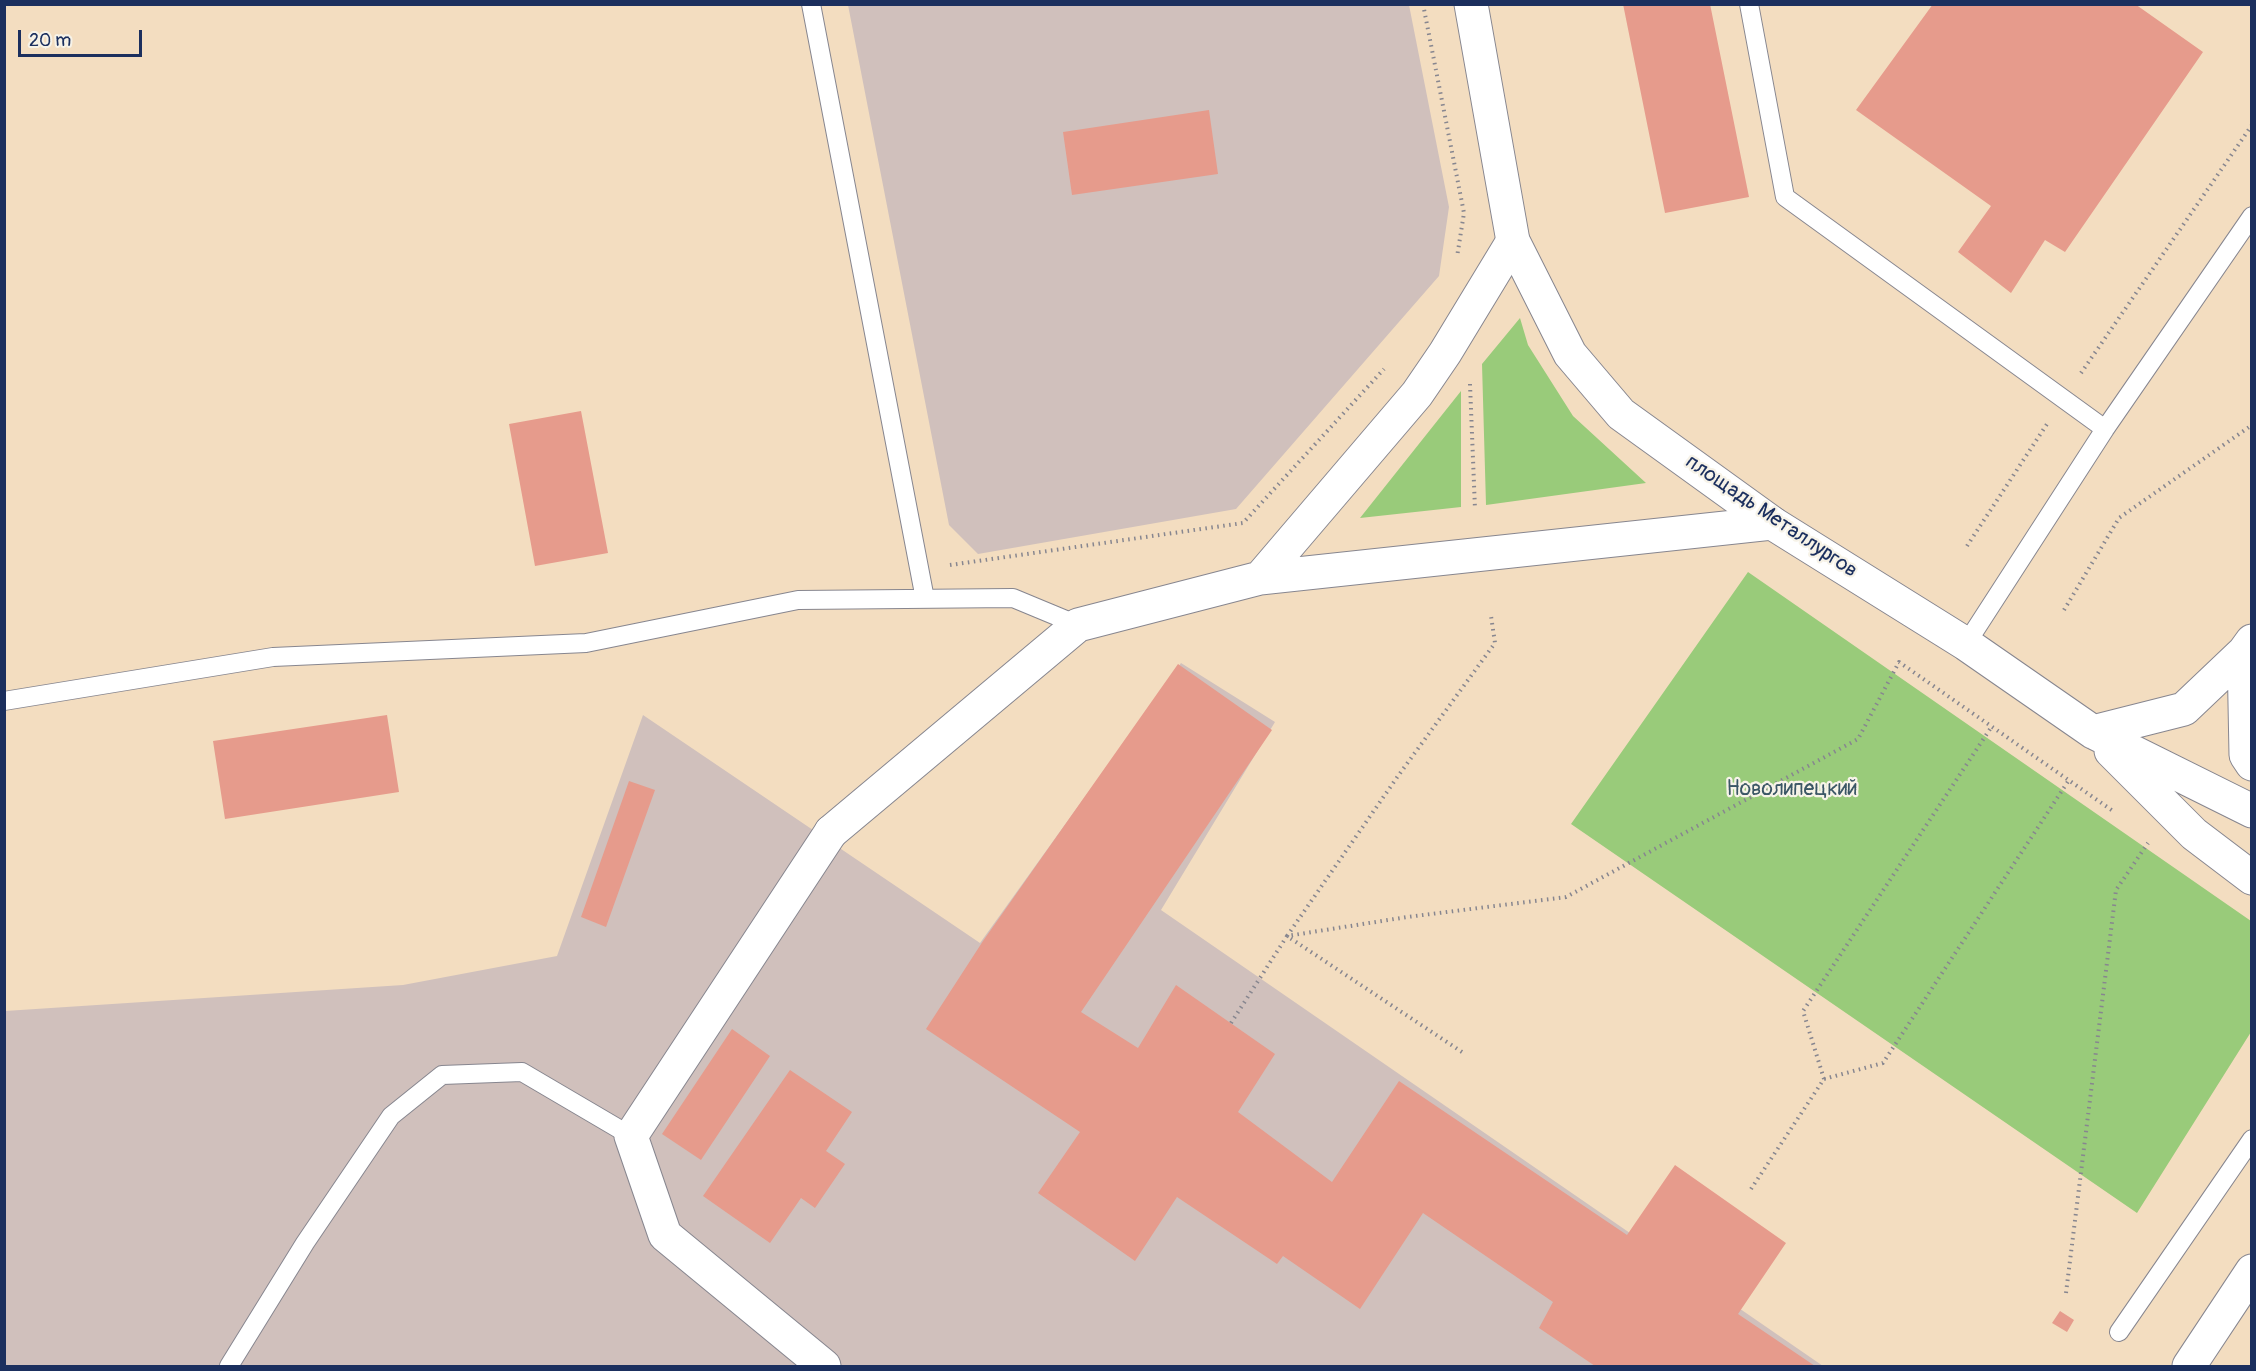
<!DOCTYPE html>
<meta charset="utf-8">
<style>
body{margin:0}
#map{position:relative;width:2256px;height:1371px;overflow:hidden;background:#f3ddc0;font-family:Pangolin,sans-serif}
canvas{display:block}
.frame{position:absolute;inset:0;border:6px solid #1b2f5e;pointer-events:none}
.scale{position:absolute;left:18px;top:30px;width:124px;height:27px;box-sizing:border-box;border:3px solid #1b2f5e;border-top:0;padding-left:8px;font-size:18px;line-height:21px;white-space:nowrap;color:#1b2f5e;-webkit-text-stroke:4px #f7f3e8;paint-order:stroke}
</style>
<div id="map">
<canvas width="2256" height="1371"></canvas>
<div class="frame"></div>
<div class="scale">20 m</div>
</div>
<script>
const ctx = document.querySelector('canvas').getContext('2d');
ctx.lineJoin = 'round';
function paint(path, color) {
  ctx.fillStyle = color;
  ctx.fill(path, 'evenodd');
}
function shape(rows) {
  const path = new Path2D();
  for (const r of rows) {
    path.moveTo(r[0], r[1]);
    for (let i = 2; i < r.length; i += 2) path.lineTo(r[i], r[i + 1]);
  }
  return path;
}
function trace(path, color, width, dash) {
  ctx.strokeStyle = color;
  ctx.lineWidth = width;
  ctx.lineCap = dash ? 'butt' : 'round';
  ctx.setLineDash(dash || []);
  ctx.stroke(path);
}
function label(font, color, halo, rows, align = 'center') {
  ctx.font = font + ' Pangolin,sans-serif';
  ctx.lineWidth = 4.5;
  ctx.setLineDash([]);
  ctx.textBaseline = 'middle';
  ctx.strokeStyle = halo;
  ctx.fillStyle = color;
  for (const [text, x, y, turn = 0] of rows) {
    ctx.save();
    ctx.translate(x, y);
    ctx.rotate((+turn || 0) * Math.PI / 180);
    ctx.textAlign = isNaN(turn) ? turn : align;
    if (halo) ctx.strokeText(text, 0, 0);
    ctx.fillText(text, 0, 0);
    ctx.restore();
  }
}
const industrial = shape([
 [848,5,1409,5,1449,207,1439,276,1236,509,978,554,949,525],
 [1181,663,1275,722,1161,910,1823,1366,5,1366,5,1011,403,985,557,956,643,715,980,943]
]);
const green = shape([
 [1520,318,1528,345,1573,416,1646,483,1486,505,1482,364],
 [1461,391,1461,507,1360,518],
 [1748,572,2251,921,2251,1032,2137,1213,1571,824]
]);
const building = shape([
 [1623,4,1710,4,1749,197,1665,213],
 [1933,4,2135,4,2203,52,2065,252,2045,240,2011,293,1958,252,1991,206,1856,110],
 [1209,110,1218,174,1072,195,1063,132],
 [581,411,608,553,535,566,509,424],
 [1178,664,1272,730,1081,1012,1138,1048,1176,985,1275,1054,1238,1112,1332,1182,1399,1081,1627,1235,1675,1165,1786,1243,1738,1314,1815,1366,1595,1366,1539,1328,1553,1302,1423,1213,1360,1309,1283,1256,1277,1264,1177,1197,1135,1261,1038,1193,1080,1132,926,1029,983,941],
 [387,715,399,792,225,819,213,741],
 [629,781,655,790,606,927,581,917],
 [732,1029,770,1056,701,1160,662,1134],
 [790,1070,852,1112,826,1151,845,1164,815,1208,801,1198,770,1243,703,1196],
 [2060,1311,2074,1320,2067,1332,2052,1323]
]);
const path = shape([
 [1423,4,1464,213,1457,257],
 [2081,373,2252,125],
 [1470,384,1475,509],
 [1967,546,2047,424],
 [950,565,1243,523,1384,369],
 [2064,610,2119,518,2252,425],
 [1231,1023,1287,936,1407,917,1566,897,1858,739,1899,662,2113,811],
 [1462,1052,1287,936,1398,776,1495,643,1491,616],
 [1824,1079,1883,1063,2069,780],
 [1751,1189,1824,1079,1803,1011,1992,726],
 [2066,1293,2116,890,2148,843]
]);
const service = shape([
 [811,4,925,599],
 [1749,4,1785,197,2105,429],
 [1966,644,2105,429,2252,216],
 [4,701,273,657,586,643,798,600,1013,598,1078,625],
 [2119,1332,2252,1139],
 [229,1366,305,1243,391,1116,442,1075,522,1072,631,1136]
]);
const minor = shape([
 [824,1366,665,1235,631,1136,831,832]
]);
const tertiary = shape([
 [1260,578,1417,394,1445,353,1513,241],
 [831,832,1078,625,1260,578,1772,523],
 [2189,1366,2252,1271]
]);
const secondary = shape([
 [1471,4,1513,241,1570,354,1621,414,1772,523,1966,644,2093,732,2252,811],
 [2244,652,2246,755,2252,764],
 [2093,732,2184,709,2244,652,2252,641],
 [2111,751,2194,834,2252,878]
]);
const streetNames = [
 ["площадь Металлургов",1771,517,34]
];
const parkNames = [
 ["Новолипецкий",1792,790]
];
paint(industrial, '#d0c0bc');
paint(green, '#99cb7a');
paint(building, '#e69b8c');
trace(service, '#87868f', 20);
trace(minor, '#87868f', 35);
trace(tertiary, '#87868f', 35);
trace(secondary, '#87868f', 35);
trace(path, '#87868f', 4, [1.5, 4.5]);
trace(service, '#fff', 18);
trace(minor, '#fff', 33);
trace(tertiary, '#fff', 33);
trace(secondary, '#fff', 33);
label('21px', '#1b2f5e', '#f7f3e8', streetNames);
label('21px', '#3a5665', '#f7f3e8', parkNames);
</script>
